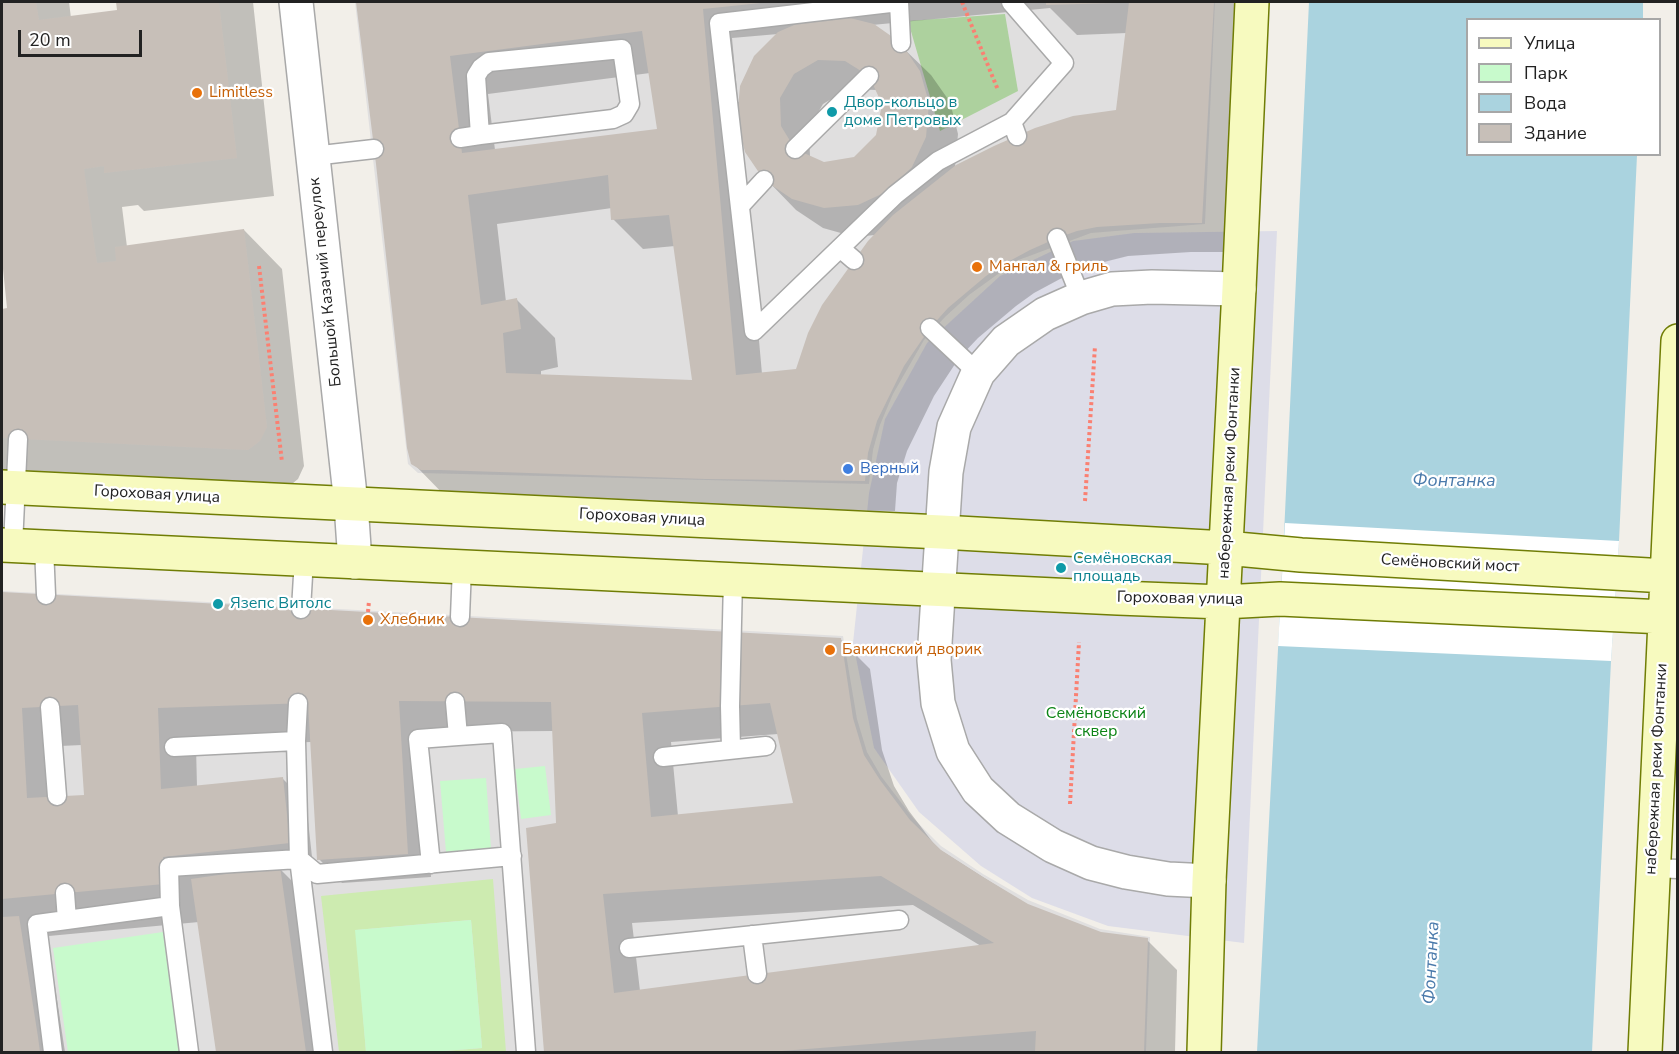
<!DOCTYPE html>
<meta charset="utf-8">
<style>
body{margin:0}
#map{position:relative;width:1679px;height:1054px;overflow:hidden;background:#f2efe9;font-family:"Nunito Sans",sans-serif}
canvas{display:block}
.frame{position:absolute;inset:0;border:3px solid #222;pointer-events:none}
.legend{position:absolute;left:1466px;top:18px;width:195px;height:138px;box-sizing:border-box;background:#fff;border:2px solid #a7a7a7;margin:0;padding:8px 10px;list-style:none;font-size:18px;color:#222}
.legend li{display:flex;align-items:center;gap:12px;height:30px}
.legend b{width:30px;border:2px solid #a7a7a7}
.scale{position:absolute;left:18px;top:30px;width:124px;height:27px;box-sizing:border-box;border:3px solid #222;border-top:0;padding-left:8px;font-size:18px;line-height:21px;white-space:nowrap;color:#222;-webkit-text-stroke:4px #fff;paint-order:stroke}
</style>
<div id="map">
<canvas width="1679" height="1054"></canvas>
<div class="frame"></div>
<ul class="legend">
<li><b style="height:8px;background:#f7fabf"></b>Улица</li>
<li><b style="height:16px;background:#c8facc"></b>Парк</li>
<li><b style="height:16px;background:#aad3df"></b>Вода</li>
<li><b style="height:16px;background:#c7bfb8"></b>Здание</li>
</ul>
<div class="scale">20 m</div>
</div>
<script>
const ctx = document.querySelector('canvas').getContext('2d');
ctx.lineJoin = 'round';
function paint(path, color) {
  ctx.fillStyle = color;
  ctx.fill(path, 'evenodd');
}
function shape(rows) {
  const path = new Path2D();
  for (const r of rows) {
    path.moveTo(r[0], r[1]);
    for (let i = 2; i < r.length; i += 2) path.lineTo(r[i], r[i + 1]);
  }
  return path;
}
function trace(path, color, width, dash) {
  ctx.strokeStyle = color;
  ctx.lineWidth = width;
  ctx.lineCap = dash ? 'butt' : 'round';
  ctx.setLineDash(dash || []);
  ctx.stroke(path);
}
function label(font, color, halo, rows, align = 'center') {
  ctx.font = font + ' "Nunito Sans",sans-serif';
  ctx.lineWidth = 4.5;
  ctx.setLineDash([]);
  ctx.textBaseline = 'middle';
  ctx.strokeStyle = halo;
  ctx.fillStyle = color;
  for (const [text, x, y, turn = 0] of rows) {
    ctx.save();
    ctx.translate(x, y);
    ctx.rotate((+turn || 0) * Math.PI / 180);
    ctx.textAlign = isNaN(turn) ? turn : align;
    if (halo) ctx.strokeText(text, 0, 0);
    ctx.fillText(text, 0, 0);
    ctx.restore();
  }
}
const residential = shape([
 [355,2,1215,2,1205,224,1091,233,1016,261,969,295,945,317,924,340,893,394,880,425,873,450,869,484,418,473,408,464],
 [2,591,843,636,857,719,867,752,881,776,913,818,941,846,983,874,1028,900,1100,929,1150,937,1146,1052,2,1052]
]);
const grass = shape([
 [493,879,506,1052,431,1052,482,1048,471,920,356,930,366,1052,339,1052,321,896]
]);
const forest = shape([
 [1005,14,1018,91,940,131,908,21]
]);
const park = shape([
 [545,766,551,815,521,819,515,769],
 [486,778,491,849,446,852,440,781],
 [471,920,482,1048,431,1052,366,1052,355,930],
 [163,932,180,1052,68,1052,53,948]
]);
const plaza = shape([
 [1277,231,1244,943,1108,926,1032,898,981,866,919,812,874,748,853,643,869,493,885,419,927,343,1000,276,1073,241,1134,233]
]);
const water = shape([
 [1309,2,1643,2,1643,19,1468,20,1468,154,1637,155,1619,541,1611,661,1592,1052,1257,1052,1284,534]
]);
const pier = shape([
 [1285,523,1619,541,1611,661,1278,646]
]);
const shadow = shape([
 [2,2,69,2,71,18,119,11,118,2,253,2,274,196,144,211,138,205,122,207,127,247,244,230,282,269,304,466,298,479,287,488,2,475,2,310,9,309,2,246],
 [358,2,1245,2,1232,252,1191,252,1128,256,1108,261,1088,267,1060,279,1034,293,1016,306,978,338,959,358,934,396,907,451,897,483,895,511,742,509,451,502,413,463],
 [1050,8,1077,35,1127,33,1117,112,955,167,958,134,950,102,931,75,900,45,872,25],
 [778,34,740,102,738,102,732,38],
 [650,73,659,130,495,150,488,94],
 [848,89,877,90,884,104,878,136,855,158,823,164,810,157,809,128,823,104],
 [743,137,766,179,796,210,823,228,855,237,875,235,797,371,762,374,741,138],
 [612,208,613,219,643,249,675,246,694,382,541,376,541,371,558,367,555,338,517,300,506,302,497,224],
 [2,594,840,639,870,669,882,750,894,786,909,811,937,848,1027,905,1101,934,1147,940,1177,970,1175,1052,545,1052,528,829,558,825,554,731,423,732,431,877,342,883,319,859,311,742,196,746,197,787,282,778,306,802,313,866,281,870,303,892,326,1052,218,1052,199,922,38,937,49,947,65,1052,2,1052],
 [778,734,795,805,678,816,671,742],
 [82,745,85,796,63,797,60,746],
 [913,905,981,946,640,991,632,923]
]);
const building = shape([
 [2,2,36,2,39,20,117,10,116,2,219,2,237,158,104,173,104,166,84,169,97,263,116,261,115,247,244,229,267,427,260,441,248,450,2,438,2,309,7,308,2,259],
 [356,2,760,2,761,3,703,9,736,375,796,369,808,333,822,305,868,241,893,215,956,165,994,146,1035,128,1073,116,1116,110,1129,2,1214,2,1202,223,1160,223,1097,227,1077,231,1057,238,1030,250,1004,264,986,276,948,308,930,328,904,366,877,421,868,453,865,481,706,479,440,470,421,470,411,464,407,448,376,164],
 [642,31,657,129,462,153,450,56],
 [608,175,611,220,669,215,692,380,506,373,503,333,521,329,517,298,481,305,468,195],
 [1046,2,1117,2,1117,3,1046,5],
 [842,16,874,24,901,43,920,71,929,103,926,137,912,167,888,191,858,205,824,208,792,199,764,180,745,152,737,120,740,86,754,56,778,32,808,19],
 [818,60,845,61,869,76,882,104,876,135,854,157,824,162,795,149,781,126,780,98,794,74],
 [2,592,841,638,853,718,864,755,880,780,910,820,941,850,983,877,1028,904,1101,932,1148,938,1144,1052,1035,1052,1036,1031,769,1052,544,1052,526,828,556,823,551,702,399,701,408,854,317,860,308,703,158,708,161,789,283,777,290,843,163,857,164,884,2,899],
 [770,703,793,803,651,817,642,713],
 [78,705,84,795,27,798,22,708],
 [881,876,994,943,614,993,603,894],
 [280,866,306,1052,216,1052,191,879],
 [19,916,38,1037,40,1052,2,1052,2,917]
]);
const path = shape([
 [962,2,998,90],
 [259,266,282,462],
 [1085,501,1095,346],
 [368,612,369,601],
 [1070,804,1079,642]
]);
const service = shape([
 [899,2,901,43],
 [1011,2,1064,63,1012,122],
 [460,138,480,135,613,119,624,114,630,104,622,49,489,62,481,68,476,76,480,135],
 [795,149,869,76],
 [313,156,374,149],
 [740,206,764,180],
 [1057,238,1081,298],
 [840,248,754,331,719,23,899,2],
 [854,260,840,248,895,195,938,161,1012,122,1017,136],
 [930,328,978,373],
 [13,545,18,439],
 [44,547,46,595],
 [301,609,304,559],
 [460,617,462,567],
 [455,702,458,736,502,733,526,1052],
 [298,703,296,741,299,859,323,1052],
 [50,707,57,796],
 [174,747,296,741],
 [731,749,730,706,733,580],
 [663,757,766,746],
 [431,864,418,739,458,736],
 [1653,868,1678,869],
 [65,893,67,920],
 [170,906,169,867,299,859,317,874,512,856],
 [752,935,757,974],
 [629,948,899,920],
 [53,1052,37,924,170,906,189,1052]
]);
const minor = shape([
 [296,2,351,504,355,562],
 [1209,881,1168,879,1126,872,1091,863,1053,846,1008,818,978,790,953,751,938,703,934,660,935,643,946,472,954,427,978,373,1006,341,1045,314,1081,298,1112,289,1152,287,1239,289]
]);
const secondary = shape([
 [2,487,941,532,1226,548,1301,555,1666,576],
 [2,545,1118,598,1223,602,1280,599,1664,617],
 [1204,1052,1209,881,1239,289,1252,2],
 [1645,1052,1678,341]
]);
const markers = [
 [197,93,6,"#e8710a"],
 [832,112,6,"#0f9aa8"],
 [977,267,6,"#e8710a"],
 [848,469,6,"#3f7fe0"],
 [1061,568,6,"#0f9aa8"],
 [218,604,6,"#0f9aa8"],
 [368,620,6,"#e8710a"],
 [830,650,6,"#e8710a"]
];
const foodNames = [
 ["Limitless",209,93],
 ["Мангал & гриль",989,267],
 ["Хлебник",380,620],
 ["Бакинский дворик",842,650]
];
const cultureNames = [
 ["Двор-кольцо в",844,103],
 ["доме Петровых",844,121],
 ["Семёновская",1073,559],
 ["площадь",1073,577],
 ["Язепс Витолс",230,604]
];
const streetNames = [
 ["Большой Казачий переулок",326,282,-96],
 ["набережная реки Фонтанки",1230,473,-87],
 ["Гороховая улица",157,495,3],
 ["Гороховая улица",642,518,3],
 ["Семёновский мост",1450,564,3],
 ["Гороховая улица",1180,599,1],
 ["набережная реки Фонтанки",1657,769,-87]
];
const shopNames = [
 ["Верный",860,469]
];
const parkNames = [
 ["Семёновский",1096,714],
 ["сквер",1096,732]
];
const waterNames = [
 ["Фонтанка",1454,482],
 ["Фонтанка",1432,963,-87]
];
paint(residential, '#e0dfdf');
paint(grass, '#cdebb0');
paint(forest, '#add19e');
paint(park, '#c8facc');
paint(plaza, '#dddde8');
paint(water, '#aad3df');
paint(pier, '#fff');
paint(shadow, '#0003');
paint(building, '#c7bfb8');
trace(service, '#a9a9a9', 21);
trace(minor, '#a9a9a9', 36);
trace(secondary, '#707d05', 36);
trace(path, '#fa8072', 4, [3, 3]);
trace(service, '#fff', 18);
trace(minor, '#fff', 33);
trace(secondary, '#f7fabf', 33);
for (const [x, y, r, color] of markers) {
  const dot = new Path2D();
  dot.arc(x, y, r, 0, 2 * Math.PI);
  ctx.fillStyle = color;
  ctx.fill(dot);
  trace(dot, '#fff', 2);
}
label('16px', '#c56008', '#fff', foodNames, 'left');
label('16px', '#0d838f', '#fff', cultureNames, 'left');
label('16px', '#222', '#fff', streetNames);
label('16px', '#366cbe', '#fff', shopNames, 'left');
label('16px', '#0c8416', '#fff', parkNames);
label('italic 18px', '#4a7aab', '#fff', waterNames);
</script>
